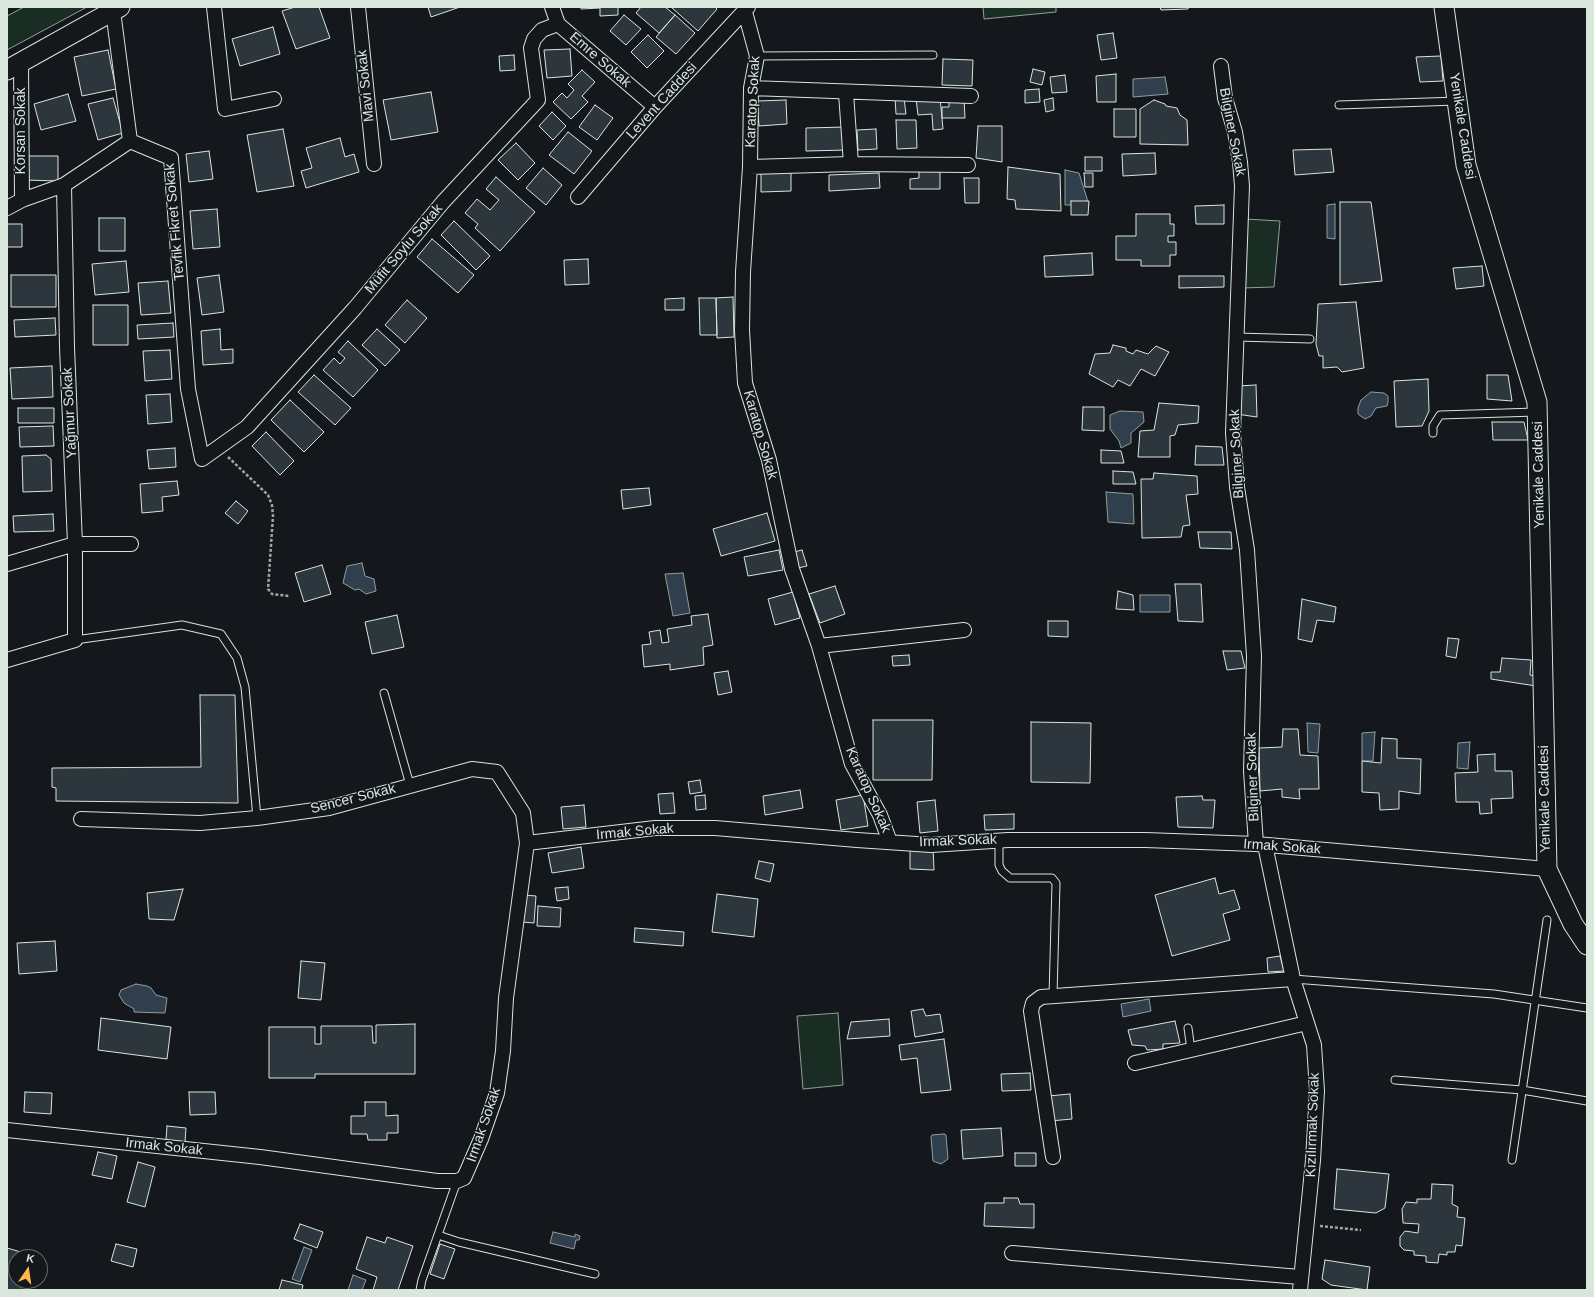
<!DOCTYPE html>
<meta charset="utf-8">
<style>
body{margin:0}
#map{position:relative;width:1594px;height:1297px;overflow:hidden;background:#14181c;font-family:Helvetica,sans-serif}
canvas{display:block}
.frame{position:absolute;inset:0;border:8px solid #d8e6dc;pointer-events:none}
.north{position:absolute;left:8px;top:1249px;width:40px;height:40px;box-sizing:border-box;background:#14181c;border:1px solid #626a69;border-radius:50%;rotate:13deg;font-size:11px;font-weight:700;line-height:16px;text-align:center;color:#d8e6dc}
.north::after{content:'';display:block;margin:auto;width:14px;height:18px;background:#ffb74d;clip-path:polygon(50% 0,100% 100%,50% 72%,0 100%)}
</style>
<div id="map">
<canvas width="1594" height="1297"></canvas>
<div class="frame"></div>
<div class="north">K</div>
</div>
<script>
const ctx = document.querySelector('canvas').getContext('2d');
ctx.lineJoin = 'round';
function paint(path, color) {
  ctx.fillStyle = color;
  ctx.fill(path, 'evenodd');
}
function shape(rows) {
  const path = new Path2D();
  for (const r of rows) {
    path.moveTo(r[0], r[1]);
    for (let i = 2; i < r.length; i += 2) path.lineTo(r[i], r[i + 1]);
  }
  return path;
}
function trace(path, color, width, dash) {
  ctx.strokeStyle = color;
  ctx.lineWidth = width;
  ctx.lineCap = dash ? 'butt' : 'round';
  ctx.setLineDash(dash || []);
  ctx.stroke(path);
}
function label(font, color, halo, rows, align = 'center') {
  ctx.font = font + ' Helvetica,sans-serif';
  ctx.lineWidth = 3;
  ctx.setLineDash([]);
  ctx.textBaseline = 'middle';
  ctx.strokeStyle = halo;
  ctx.fillStyle = color;
  for (const [text, x, y, turn = 0] of rows) {
    ctx.save();
    ctx.translate(x, y);
    ctx.rotate((+turn || 0) * Math.PI / 180);
    ctx.textAlign = isNaN(turn) ? turn : align;
    if (halo) ctx.strokeText(text, 0, 0);
    ctx.fillText(text, 0, 0);
    ctx.restore();
  }
}
const green = shape([
 [24,7,87,7,7,50,7,16,24,7],
 [983,7,1056,7,1056,12,984,19,983,7],
 [1245,219,1280,221,1274,287,1241,288,1245,219],
 [838,1013,843,1085,803,1089,797,1016,838,1013]
]);
const water = shape([
 [1165,77,1168,94,1133,97,1133,79,1165,77],
 [1065,170,1079,173,1089,205,1065,205,1065,170],
 [1335,204,1335,239,1327,238,1327,205,1335,204],
 [1371,392,1384,393,1388,396,1388,403,1387,406,1376,408,1371,416,1365,419,1358,414,1358,408,1361,400,1371,392],
 [1120,411,1143,412,1144,422,1131,433,1131,443,1121,448,1119,441,1110,429,1110,415,1120,411],
 [1106,492,1133,494,1134,524,1108,522,1106,492],
 [362,563,365,576,374,579,376,591,366,594,359,589,355,590,343,583,347,566,362,563],
 [683,573,690,613,673,616,665,574,683,573],
 [1140,595,1170,595,1170,612,1140,612,1140,595],
 [1307,723,1320,724,1318,753,1308,752,1307,723],
 [1375,732,1373,761,1362,761,1362,733,1375,732],
 [1470,742,1468,769,1457,768,1458,743,1470,742],
 [136,984,147,986,151,988,156,995,167,998,165,1013,134,1012,134,1009,124,1003,119,995,121,990,136,984],
 [1149,999,1151,1011,1123,1017,1121,1004,1149,999],
 [944,1134,946,1135,948,1159,941,1164,933,1161,931,1137,932,1135,944,1134],
 [553,1232,575,1237,575,1234,580,1236,579,1240,576,1240,574,1249,550,1243,553,1232],
 [304,1247,312,1250,300,1282,292,1279,304,1247],
 [353,1275,366,1280,362,1290,348,1290,353,1275]
]);
const building = shape([
 [295,7,319,7,330,38,296,49,282,11,295,7],
 [428,7,460,7,431,17,428,7],
 [581,7,618,7,618,15,600,16,600,8,581,9,581,7],
 [641,7,665,7,675,15,659,33,636,13,641,7],
 [671,7,715,7,717,9,698,31,671,7],
 [1160,7,1188,7,1188,9,1161,10,1160,7],
 [624,15,641,29,626,45,610,31,624,15],
 [675,15,695,33,676,54,656,37,675,15],
 [273,27,280,54,240,66,232,39,273,27],
 [1113,33,1117,58,1101,60,1097,35,1113,33],
 [648,35,664,51,647,68,631,52,648,35],
 [570,49,572,76,547,78,544,50,570,49],
 [108,50,116,89,82,96,74,57,108,50],
 [514,55,515,70,500,71,499,56,514,55],
 [1441,56,1443,81,1420,82,1416,57,1441,56],
 [943,59,973,60,972,86,942,85,943,59],
 [1033,69,1045,72,1042,85,1030,82,1033,69],
 [582,70,595,82,582,96,588,102,571,119,553,102,562,93,567,98,574,90,568,84,582,70],
 [1116,74,1116,102,1097,102,1096,76,1116,74],
 [1065,75,1067,92,1052,93,1050,77,1065,75],
 [1039,89,1040,102,1025,103,1025,90,1039,89],
 [431,92,438,132,391,140,383,100,431,92],
 [68,94,76,121,41,130,34,104,68,94],
 [940,97,943,129,933,130,932,114,918,115,916,99,940,97],
 [113,98,123,133,98,140,88,104,113,98],
 [895,98,904,98,906,114,896,114,895,98],
 [1053,98,1054,110,1046,112,1044,100,1053,98],
 [949,99,964,99,965,118,942,118,942,107,949,107,949,99],
 [786,100,787,124,759,126,757,101,786,100],
 [1154,100,1165,104,1166,106,1177,108,1180,115,1187,120,1188,145,1140,144,1140,109,1154,100],
 [595,105,613,118,597,140,579,127,595,105],
 [1114,109,1136,109,1136,137,1114,137,1114,109],
 [552,112,566,126,553,140,539,126,552,112],
 [896,120,916,120,917,148,897,149,896,120],
 [978,126,1002,126,1002,162,976,158,978,126],
 [846,127,847,150,806,151,806,128,846,127],
 [283,129,294,186,257,192,247,135,283,129],
 [876,129,877,149,858,150,857,130,876,129],
 [568,132,592,151,574,174,549,155,568,132],
 [340,138,345,157,354,154,359,172,306,188,301,171,312,168,306,148,340,138],
 [516,143,535,163,518,180,498,160,516,143],
 [1331,149,1334,172,1295,175,1293,150,1331,149],
 [209,151,213,179,189,182,186,154,209,151],
 [1155,153,1156,174,1123,176,1122,154,1155,153],
 [26,156,58,156,58,181,25,180,26,156],
 [1085,157,1102,157,1102,171,1085,171,1085,157],
 [1008,167,1060,174,1061,211,1016,209,1015,200,1007,199,1008,167],
 [543,168,562,185,546,205,526,188,543,168],
 [919,169,940,169,940,189,910,189,910,179,919,178,919,169],
 [791,172,791,191,761,192,761,173,791,172],
 [879,173,880,188,829,191,829,175,879,173],
 [1084,173,1093,173,1093,187,1085,187,1084,173],
 [496,177,535,212,500,251,475,228,478,224,465,213,477,199,490,210,499,200,486,189,496,177],
 [964,178,979,178,979,203,965,203,964,178],
 [1071,201,1089,201,1088,215,1071,215,1071,201],
 [1340,202,1371,202,1382,281,1340,285,1340,202],
 [1224,205,1224,224,1196,224,1195,206,1224,205],
 [217,209,220,247,193,249,190,211,217,209],
 [1136,214,1170,214,1170,224,1174,224,1174,236,1168,236,1168,242,1176,242,1176,255,1170,255,1170,266,1141,266,1141,260,1116,260,1116,236,1136,236,1136,214],
 [99,218,125,218,125,251,99,251,99,218],
 [454,221,490,256,476,270,441,235,454,221],
 [7,224,22,224,22,247,7,247,7,224],
 [432,239,474,275,458,293,417,257,432,239],
 [1092,253,1093,275,1045,277,1044,256,1092,253],
 [588,259,589,284,565,285,564,260,588,259],
 [126,261,129,292,95,295,92,264,126,261],
 [1482,266,1484,286,1456,289,1453,268,1482,266],
 [11,275,56,275,56,307,11,307,11,275],
 [219,275,224,312,202,315,197,278,219,275],
 [1179,276,1224,276,1224,287,1179,288,1179,276],
 [168,281,171,313,141,315,138,283,168,281],
 [733,297,734,337,717,338,716,298,733,297],
 [684,298,684,310,665,310,665,299,684,298],
 [699,298,716,298,717,335,700,335,699,298],
 [407,300,427,318,405,343,385,325,407,300],
 [1356,302,1364,368,1342,372,1337,367,1323,368,1323,356,1319,356,1316,344,1318,304,1356,302],
 [93,305,128,305,128,345,93,345,93,305],
 [55,318,56,335,15,337,14,320,55,318],
 [173,323,174,337,138,339,137,325,173,323],
 [220,329,221,350,233,349,233,363,203,365,201,331,220,329],
 [377,329,400,350,385,366,362,345,377,329],
 [348,341,378,370,353,397,323,370,334,358,340,364,345,358,338,352,348,341],
 [1113,345,1126,348,1126,351,1133,354,1136,350,1148,354,1156,346,1169,352,1155,376,1141,369,1130,386,1118,380,1113,387,1089,374,1095,354,1110,353,1113,345],
 [170,350,172,379,145,381,143,351,170,350],
 [52,366,53,397,12,399,10,368,52,366],
 [314,375,351,408,335,425,298,392,314,375],
 [1487,375,1508,375,1512,401,1487,399,1487,375],
 [1428,379,1429,411,1422,426,1396,427,1394,381,1428,379],
 [1256,385,1257,417,1236,414,1237,386,1256,385],
 [170,394,172,422,148,424,146,395,170,394],
 [290,400,324,432,304,452,271,420,290,400],
 [1159,403,1199,406,1198,423,1178,425,1175,435,1170,436,1170,457,1138,457,1140,431,1154,430,1159,403],
 [1083,407,1104,407,1104,431,1082,430,1083,407],
 [18,408,54,408,54,423,18,423,18,408],
 [1492,422,1524,422,1528,440,1493,440,1492,422],
 [53,426,54,446,20,447,19,427,53,426],
 [266,432,294,461,280,475,252,446,266,432],
 [1196,446,1222,447,1224,465,1195,465,1196,446],
 [175,448,176,467,149,469,147,450,175,448],
 [1101,450,1121,451,1124,463,1101,463,1101,450],
 [46,455,51,459,52,491,23,492,22,456,46,455],
 [1113,471,1133,472,1136,484,1113,484,1113,471],
 [1154,473,1197,476,1198,494,1186,495,1190,525,1183,526,1181,537,1142,538,1141,479,1153,479,1154,473],
 [177,481,179,495,162,497,163,511,142,513,140,484,177,481],
 [649,488,651,505,623,509,621,490,649,488],
 [236,501,248,511,238,524,225,513,236,501],
 [767,513,775,541,721,556,713,529,767,513],
 [53,514,54,531,14,532,13,516,53,514],
 [1198,532,1231,532,1232,549,1200,548,1198,532],
 [779,550,783,570,748,576,744,557,779,550],
 [802,550,807,566,798,568,794,552,802,550],
 [322,565,331,594,304,602,295,573,322,565],
 [1175,584,1201,584,1203,622,1178,621,1175,584],
 [835,586,845,614,820,623,809,594,835,586],
 [1118,591,1133,595,1134,610,1116,609,1118,591],
 [793,592,800,618,775,625,768,599,793,592],
 [1302,599,1336,607,1334,622,1317,620,1312,642,1298,639,1302,599],
 [708,614,713,645,703,647,704,665,670,670,670,664,644,667,642,645,651,644,649,632,660,630,662,643,669,642,667,629,692,625,691,616,708,614],
 [397,615,404,647,372,654,365,622,397,615],
 [1048,621,1068,621,1068,637,1048,636,1048,621],
 [1448,638,1459,639,1456,658,1446,656,1448,638],
 [1223,651,1241,651,1245,668,1227,670,1223,651],
 [909,655,910,665,893,666,892,656,909,655],
 [1502,658,1531,660,1530,675,1536,676,1536,686,1491,679,1491,672,1500,672,1502,658],
 [728,671,732,692,718,695,714,673,728,671],
 [200,695,235,695,238,803,56,801,56,788,52,787,52,768,201,767,200,695],
 [873,720,933,720,932,780,873,780,873,720],
 [1031,722,1091,723,1090,783,1031,782,1031,722],
 [1283,729,1298,729,1300,755,1318,756,1319,789,1299,789,1300,799,1282,797,1282,789,1260,791,1259,748,1282,747,1283,729],
 [1382,738,1397,739,1397,758,1421,759,1420,794,1399,791,1399,809,1380,810,1379,793,1362,792,1362,761,1381,763,1382,738],
 [1495,754,1495,771,1512,771,1513,798,1491,799,1492,813,1480,814,1479,802,1456,802,1455,773,1478,772,1477,755,1495,754],
 [700,780,702,792,690,794,688,782,700,780],
 [800,790,803,808,765,815,763,796,800,790],
 [673,793,675,813,660,814,658,794,673,793],
 [705,795,706,809,696,810,695,796,705,795],
 [863,795,868,826,841,830,836,800,863,795],
 [1202,796,1203,800,1215,800,1213,828,1178,827,1176,797,1202,796],
 [935,800,938,831,920,833,917,802,935,800],
 [584,805,586,827,563,829,561,807,584,805],
 [1014,814,1014,829,985,830,984,815,1014,814],
 [581,847,584,868,552,873,548,853,581,847],
 [933,847,934,870,910,869,910,848,933,847],
 [759,861,774,864,770,882,755,878,759,861],
 [1215,878,1219,894,1234,890,1240,909,1223,914,1230,940,1172,956,1155,895,1215,878],
 [568,887,569,899,557,901,555,888,568,887],
 [183,889,174,920,149,919,147,893,183,889],
 [717,894,758,899,754,937,712,932,717,894],
 [524,895,536,896,534,923,522,922,524,895],
 [538,906,561,908,560,927,537,926,538,906],
 [635,928,684,932,683,946,634,942,635,928],
 [55,941,57,971,19,974,17,943,55,941],
 [1280,956,1284,971,1268,972,1267,958,1280,956],
 [301,961,325,963,321,1000,298,998,301,961],
 [923,1009,926,1016,940,1014,943,1032,915,1037,911,1011,923,1009],
 [101,1018,171,1027,167,1059,98,1050,101,1018],
 [889,1019,890,1036,847,1039,851,1022,889,1019],
 [1175,1021,1180,1043,1163,1044,1163,1049,1147,1050,1145,1046,1132,1045,1128,1030,1175,1021],
 [415,1024,415,1074,315,1074,315,1078,269,1078,269,1027,315,1027,315,1044,321,1044,321,1026,372,1026,373,1043,376,1043,376,1025,415,1024],
 [944,1039,951,1090,921,1093,917,1058,901,1060,899,1045,944,1039],
 [1030,1073,1031,1090,1002,1091,1001,1074,1030,1073],
 [25,1092,52,1093,51,1114,24,1112,25,1092],
 [189,1092,215,1092,216,1114,190,1115,189,1092],
 [1070,1094,1072,1119,1050,1121,1048,1096,1070,1094],
 [365,1102,386,1102,386,1116,398,1115,398,1133,387,1133,387,1140,368,1140,367,1134,351,1134,351,1116,365,1116,365,1102],
 [167,1126,186,1128,185,1142,166,1140,167,1126],
 [1001,1128,1003,1156,963,1159,961,1130,1001,1128],
 [98,1152,117,1156,112,1179,92,1175,98,1152],
 [1015,1153,1036,1153,1036,1166,1015,1166,1015,1153],
 [138,1162,155,1167,145,1207,127,1202,138,1162],
 [1337,1169,1389,1174,1385,1208,1376,1213,1334,1209,1337,1169],
 [1432,1184,1453,1185,1452,1204,1458,1207,1457,1217,1465,1218,1462,1246,1456,1245,1455,1252,1447,1252,1447,1255,1439,1254,1438,1263,1426,1262,1426,1256,1414,1255,1414,1251,1404,1250,1400,1246,1400,1237,1405,1231,1418,1233,1419,1224,1403,1223,1402,1209,1406,1202,1417,1203,1417,1199,1431,1199,1432,1184],
 [1004,1198,1018,1198,1020,1204,1034,1204,1034,1228,984,1226,985,1203,1004,1203,1004,1198],
 [300,1224,323,1232,317,1248,294,1239,300,1224],
 [367,1237,385,1243,387,1237,413,1246,398,1290,373,1290,377,1277,356,1269,367,1237],
 [116,1244,137,1249,133,1267,111,1261,116,1244],
 [440,1244,455,1249,444,1279,430,1274,440,1244],
 [7,1248,35,1256,16,1257,16,1281,28,1281,25,1290,7,1290,7,1248],
 [1325,1260,1370,1267,1367,1290,1331,1285,1322,1279,1325,1260],
 [282,1280,303,1285,302,1290,279,1290,282,1280]
]);
const path = shape([
 [228,457,268,495,272,505,273,516,268,589,272,594,289,596],
 [1320,1226,1361,1230]
]);
const lane = shape([
 [757,56,933,55],
 [1339,105,1457,101],
 [1237,337,1310,339],
 [1433,433,1433,426,1440,415,1536,412],
 [75,640,182,625,221,634,237,658,245,687,257,818],
 [384,693,410,785],
 [999,840,999,865,1002,871,1010,878,1052,878,1056,883,1053,996],
 [1293,979,1494,994,1587,1008],
 [1188,1028,1191,1050],
 [1395,1080,1522,1090,1587,1101],
 [1512,1160,1547,920],
 [438,1235,459,1242,595,1274],
 [420,1290,422,1280,457,1181]
]);
const street = shape([
 [214,7,225,109,274,99],
 [358,7,374,164],
 [552,7,558,24,655,107],
 [113,11,130,141,171,158,188,389,202,459,247,427,355,308,443,202,538,100,531,48,534,39,542,30,558,24],
 [745,12,757,56,751,88,750,167,743,272,742,330,745,383,769,460,792,569,819,646,852,764,880,815,890,842],
 [21,62,22,200],
 [1221,66,1225,98,1235,132,1240,162,1242,186,1233,433,1237,487,1247,550,1254,656,1251,771,1256,844],
 [751,88,971,96],
 [846,93,851,164],
 [750,167,851,164,968,165],
 [578,197,655,107,748,7],
 [7,208,22,200,64,185,130,141],
 [7,564,75,544,131,544],
 [819,646,964,630],
 [7,660,75,640,75,544,67,347,64,185],
 [81,819,200,823,257,818,329,808,472,769,497,772,523,813,527,843],
 [1265,845,1293,979,1314,1045,1317,1091,1313,1160,1300,1290],
 [1135,1063,1307,1023],
 [7,1130,260,1157,437,1181,457,1181,464,1178,481,1139,497,1093,503,1051,506,998,527,843,655,828,715,828,857,840,931,845,1008,840,1145,840,1256,844,1547,869],
 [1053,1157,1031,1011,1033,1003,1041,997,1293,979],
 [1012,1253,1300,1277]
]);
const secondary = shape([
 [1444,7,1466,165,1537,402,1547,869,1573,924,1587,945],
 [7,70,120,7]
]);
const streetNames = [
 ["Emre Sokak",600,60,41],
 ["Mavi Sokak",366,86,-96],
 ["Levent Caddesi",662,101,-48],
 ["Karatop Sokak",753,102,-87],
 ["Yenikale Caddesi",1462,126,81],
 ["Korsan Sokak",21,131,-90],
 ["Bilginer Sokak",1232,132,79],
 ["Tevfik Fikret Sokak",175,222,-95],
 ["Müfit Soylu Sokak",404,249,-50],
 ["Yağmur Sokak",70,413,-93],
 ["Karatop Sokak",760,435,74],
 ["Bilginer Sokak",1237,454,-93],
 ["Yenikale Caddesi",1539,475,-91],
 ["Bilginer Sokak",1253,777,-92],
 ["Karatop Sokak",868,790,66],
 ["Sencer Sokak",353,799,-14],
 ["Yenikale Caddesi",1545,799,-91],
 ["Irmak Sokak",635,832,-5],
 ["Irmak Sokak",958,841,-2],
 ["Irmak Sokak",1282,847,4],
 ["Irmak Sokak",484,1125,-71],
 ["Kızılırmak Sokak",1313,1125,-88],
 ["Irmak Sokak",164,1147,6]
];
paint(green, '#1a2d24');
trace(green, '#939e99', 1);
paint(water, '#2f3f4d');
trace(water, '#939e99', 1);
paint(building, '#2c363c');
trace(building, '#d8e6dc', 1);
trace(lane, '#d8e6dc', 9);
trace(street, '#d8e6dc', 16);
trace(secondary, '#d8e6dc', 21);
trace(path, '#9da8a2', 2.5, [3, 2]);
trace(lane, '#14181c', 7);
trace(street, '#14181c', 14);
trace(secondary, '#14181c', 19);
label('14px', '#d8e6dc', '#14181c', streetNames);
</script>
